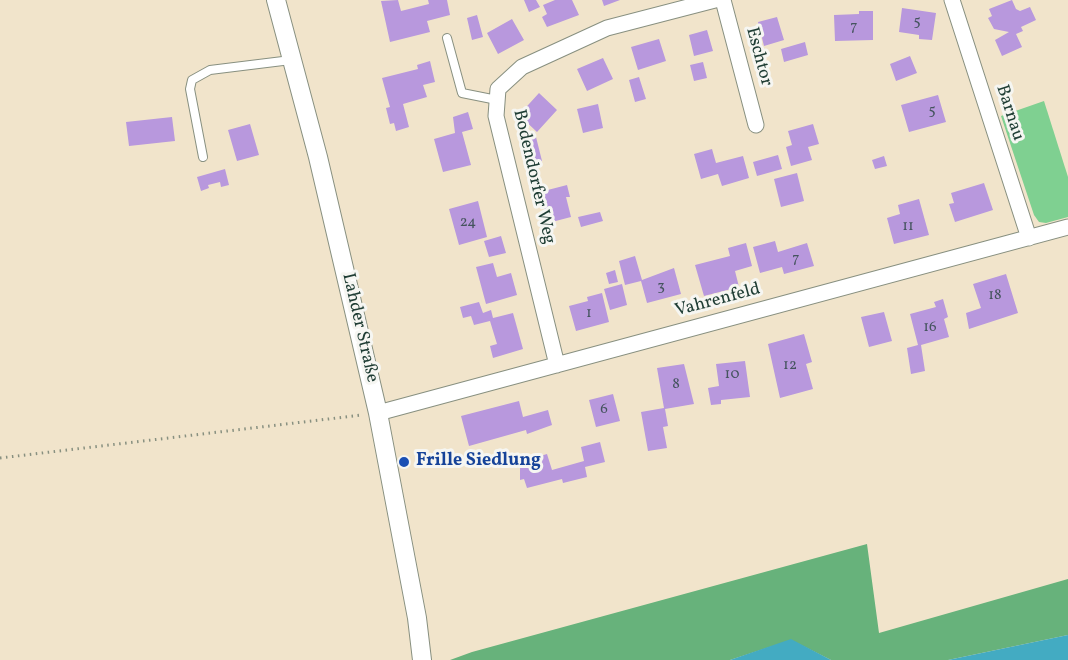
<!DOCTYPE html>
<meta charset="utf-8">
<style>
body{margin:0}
canvas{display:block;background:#f1e4cb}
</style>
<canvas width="1068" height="660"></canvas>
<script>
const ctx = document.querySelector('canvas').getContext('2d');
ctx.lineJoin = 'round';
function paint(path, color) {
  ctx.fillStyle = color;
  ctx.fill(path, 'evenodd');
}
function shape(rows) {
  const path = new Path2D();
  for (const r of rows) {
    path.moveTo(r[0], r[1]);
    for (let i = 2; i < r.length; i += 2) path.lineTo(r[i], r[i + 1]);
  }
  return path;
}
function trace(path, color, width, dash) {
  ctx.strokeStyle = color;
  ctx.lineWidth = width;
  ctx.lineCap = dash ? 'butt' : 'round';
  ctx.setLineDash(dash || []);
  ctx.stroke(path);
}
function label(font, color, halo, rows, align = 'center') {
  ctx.font = font + ' Vollkorn,serif';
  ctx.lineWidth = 6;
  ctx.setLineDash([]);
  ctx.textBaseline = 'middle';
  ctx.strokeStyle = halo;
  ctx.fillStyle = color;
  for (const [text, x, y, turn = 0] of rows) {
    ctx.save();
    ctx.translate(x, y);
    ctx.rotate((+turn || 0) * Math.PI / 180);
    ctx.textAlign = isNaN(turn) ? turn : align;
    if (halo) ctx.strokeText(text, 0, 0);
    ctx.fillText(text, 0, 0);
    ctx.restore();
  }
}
const green = shape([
 [1044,101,1068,177,1068,217,1046,223,1039,222,1034,215,1001,116]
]);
const forest = shape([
 [867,544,879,633,1068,579,1068,635,948,660,831,660,791,640,730,660,450,660,472,652]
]);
const water = shape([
 [1068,635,1068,660,948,660],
 [791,639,831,660,730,660]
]);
const building = shape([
 [398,0,401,11,429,4,428,0,447,0,450,15,427,21,430,32,390,42,381,1],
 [524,0,536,0,540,7,529,12],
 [555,0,572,0,579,15,547,27,542,17,547,14,543,5],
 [602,0,620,0,604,6],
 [1012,0,1016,9,1020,11,1030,7,1036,20,1021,27,1023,31,1016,34,1022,47,1002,56,995,40,1009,32,994,29,988,18,992,16,989,9],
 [902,8,936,13,932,40,919,39,919,35,899,32],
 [859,11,873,11,873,40,835,41,834,15,859,14],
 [477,15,483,37,472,40,467,18],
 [777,17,784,40,764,46,758,22],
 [512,19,524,40,498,54,487,33],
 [707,30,713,51,694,56,689,35],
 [659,39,666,61,638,70,631,47],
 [805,42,808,55,784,62,781,49],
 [910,56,917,73,896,81,890,64],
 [603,58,613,79,587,91,577,69],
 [430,61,435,82,423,85,427,97,403,104,409,127,396,131,394,123,390,124,386,108,390,107,382,78,418,69,417,65],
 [703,62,707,78,694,81,690,65],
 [639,77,646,99,635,102,629,80],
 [539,93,557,110,537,132,519,115],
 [938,95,946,122,909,132,901,105],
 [598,104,603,128,583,133,577,109],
 [468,112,473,129,462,132,471,165,443,172,434,139,455,133,453,117],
 [172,117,175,141,129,146,126,122],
 [250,124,259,155,237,161,228,130],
 [813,124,819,144,808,147,812,160,791,166,786,147,792,145,788,131],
 [536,137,542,161,532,164,525,140],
 [712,149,716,163,743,156,749,178,722,186,718,174,701,179,694,154],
 [778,155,782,169,757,176,753,162],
 [884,156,887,166,875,169,872,160],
 [225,169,229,185,221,187,220,182,208,185,209,188,201,191,197,177],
 [797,173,804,201,781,207,774,179],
 [984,183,993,210,955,222,949,204,954,203,951,193],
 [567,185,570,197,566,197,571,217,548,223,540,192],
 [919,199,929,235,894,244,887,218,900,214,898,205],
 [478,201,487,237,459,245,449,209],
 [600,212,603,221,581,227,578,217],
 [501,236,506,253,489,257,484,241],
 [775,241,778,252,807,243,814,266,784,274,782,267,760,273,753,247],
 [746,243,752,266,735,271,739,287,704,296,695,265,730,256,728,248],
 [635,256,642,280,674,268,681,294,647,303,641,281,625,285,619,261],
 [493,263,497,277,511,273,517,295,486,304,476,267],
 [615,270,618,282,609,284,606,273],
 [1006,274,1018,313,969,329,966,313,981,308,973,284],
 [622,284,627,305,610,310,604,289],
 [602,293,609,322,576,331,569,306,588,301,587,297],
 [943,299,948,317,944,319,949,337,921,345,925,371,911,374,907,348,918,345,910,314,936,307,934,302],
 [479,302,483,313,491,310,493,318,513,313,523,349,493,358,490,346,497,344,490,321,474,325,471,316,463,318,460,307],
 [884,312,892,341,869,347,861,317],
 [804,334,812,362,806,364,813,389,780,398,768,344],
 [745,361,750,397,721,400,721,404,711,405,708,388,719,386,716,364],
 [684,364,694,404,665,409,668,426,663,427,667,448,648,451,641,412,664,408,657,368],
 [613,394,620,421,596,427,589,400],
 [519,401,523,417,548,410,552,425,527,434,526,430,469,446,461,416],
 [600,442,605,462,585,467,587,477,563,483,562,479,527,488,524,479,520,480,520,462,547,454,552,470,584,461,581,447]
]);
const path = shape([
 [0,458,362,415]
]);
const service = shape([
 [447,38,462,93,497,100],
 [203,157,190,89,192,80,210,70,291,60]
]);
const minor = shape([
 [723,0,756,125],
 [952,0,1029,238],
 [557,365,496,116,498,89,522,67,607,28,715,0],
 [378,413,1068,227]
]);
const tertiary = shape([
 [276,0,318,157,378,413,417,618,422,660]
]);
const markers = [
 [404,462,6,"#1a4fb4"]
];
const numberNames = [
 ["5",917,22],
 ["7",854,27],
 ["5",932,111],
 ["24",468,223],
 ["11",908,227],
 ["7",796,259],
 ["3",661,287],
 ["18",995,296],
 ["1",589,314],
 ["16",930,328],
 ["12",790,366],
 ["10",732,375],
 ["8",676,385],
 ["6",604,410]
];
const streetNames = [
 ["Eschtor",758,57,75],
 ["Barnau",1009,113,72],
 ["Bodendorfer Weg",533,177,77],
 ["Vahrenfeld",718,301,-15],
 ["Lahder Straße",359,328,77]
];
const transitNames = [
 ["Frille Siedlung",416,462]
];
paint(green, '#7fd091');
paint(forest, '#67b27b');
paint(water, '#43abc2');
paint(building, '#b898dd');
trace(service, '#889080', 10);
trace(minor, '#889080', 17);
trace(tertiary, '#889080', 20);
trace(path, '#889080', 3, [1.5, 4.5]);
trace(service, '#fff', 8);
trace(minor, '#fff', 15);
trace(tertiary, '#fff', 18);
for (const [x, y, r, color] of markers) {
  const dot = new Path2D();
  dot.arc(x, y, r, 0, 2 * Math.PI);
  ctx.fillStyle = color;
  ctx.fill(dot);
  trace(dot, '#f6f6f2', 2);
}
label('15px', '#45545e', null, numberNames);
label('18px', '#1f3d34', '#f6f6f2', streetNames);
label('bold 18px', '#164399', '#f6f6f2', transitNames, 'left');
</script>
